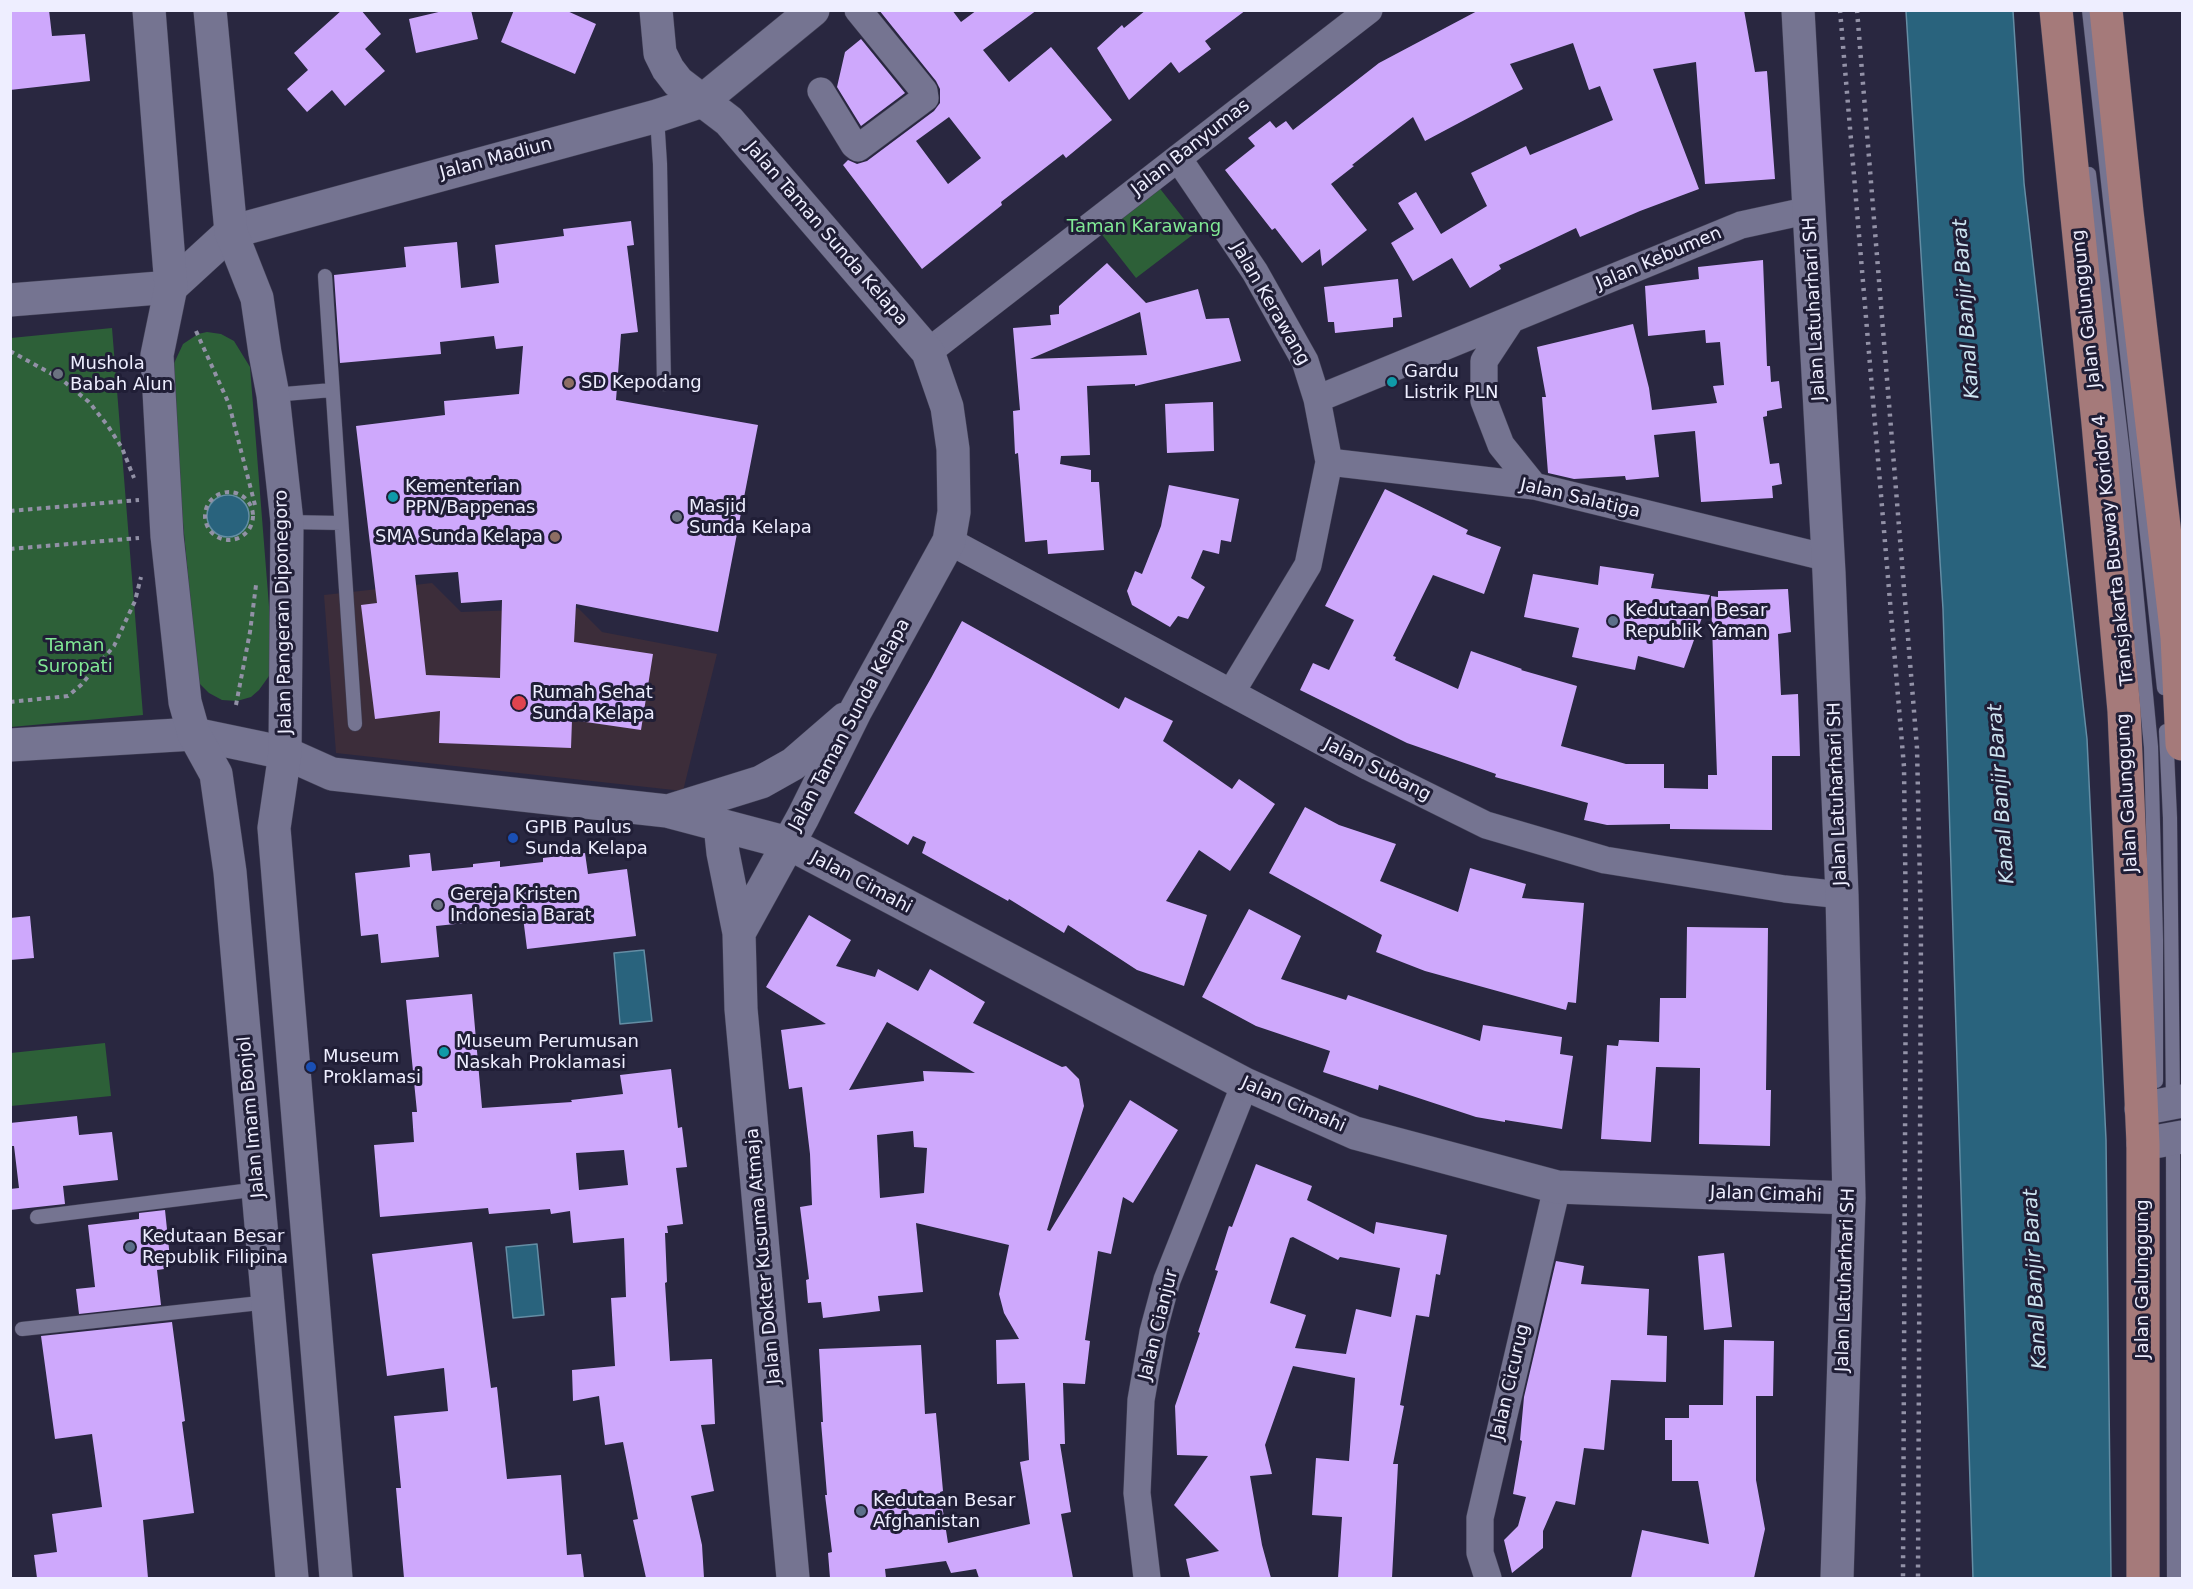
<!DOCTYPE html>
<style>
body{margin:0}
#map{position:relative;width:2193px;height:1589px;overflow:hidden;background:#292740;font-family:"DejaVu Sans",sans-serif}
canvas{display:block}
.frame{position:absolute;inset:0;border:12px solid #eef;pointer-events:none}
</style>
<div id="map">
<canvas width="2193" height="1589"></canvas>
<div class="frame"></div>
</div>
<script>
const ctx = document.querySelector('canvas').getContext('2d');
ctx.lineJoin = 'round';
function paint(path, color) {
  ctx.fillStyle = color;
  ctx.fill(path, 'evenodd');
}
function shape(rows) {
  const path = new Path2D();
  for (const r of rows) {
    if (r.length === 3) {
      path.moveTo(r[0] + r[2], r[1]);
      path.arc(r[0], r[1], r[2], 0, 2 * Math.PI);
      continue;
    }
    path.moveTo(r[0], r[1]);
    for (let i = 2; i < r.length; i += 2) path.lineTo(r[i], r[i + 1]);
  }
  return path;
}
function trace(path, color, width, dash) {
  ctx.strokeStyle = color;
  ctx.lineWidth = width;
  ctx.lineCap = dash ? 'butt' : 'round';
  ctx.setLineDash(dash || []);
  ctx.stroke(path);
}
function label(font, color, halo, rows, align = 'center') {
  ctx.font = font + ' "DejaVu Sans",sans-serif';
  ctx.lineWidth = 6;
  ctx.setLineDash([]);
  ctx.textBaseline = 'middle';
  ctx.strokeStyle = halo;
  ctx.fillStyle = color;
  for (const [text, x, y, turn = 0] of rows) {
    ctx.save();
    ctx.translate(x, y);
    ctx.rotate((+turn || 0) * Math.PI / 180);
    ctx.textAlign = isNaN(turn) ? turn : align;
    if (halo) ctx.strokeText(text, 0, 0);
    ctx.fillText(text, 0, 0);
    ctx.restore();
  }
}
const medical = shape([
 [432,583,461,612,578,608,602,632,717,654,683,791,336,753,324,595]
]);
const green = shape([
 [1150,176,1195,233,1136,278,1093,223],
 [112,328,143,715,11,727,11,338],
 [207,332,221,334,234,341,250,367,274,669,259,690,251,697,237,701,222,700,209,693,198,682,169,374,183,344,198,334],
 [105,1043,111,1096,11,1106,11,1053]
]);
const water = shape([
 [1906,11,2013,11,2024,183,2087,739,2106,1140,2111,1578,1973,1578,1943,609,1906,11],
 [228,516,21],
 [644,950,652,1021,620,1024,614,953,644,950],
 [537,1244,544,1315,513,1318,506,1247,537,1244]
]);
const building = shape([
 [10,10,49,10,52,36,85,34,90,81,10,90],
 [342,10,361,10,381,34,365,49,385,71,345,106,332,90,307,112,287,89,308,70,294,53],
 [447,10,471,10,478,39,416,53,409,19],
 [514,10,565,10,596,24,575,74,501,42],
 [879,10,952,10,961,22,977,10,1037,10,983,50,1009,82,1051,47,1112,120,1066,158,1063,154,1001,202,1002,205,922,269,843,165,848,160,857,164,867,161,934,111,940,103,940,89,936,81],
 [949,117,981,158,948,184,916,141],
 [1146,10,1246,10,1205,41,1211,49,1179,73,1171,62,1129,100,1097,48,1122,25,1124,28],
 [1479,10,1744,10,1755,72,1767,71,1775,179,1705,184,1696,62,1653,69,1699,189,1640,211,1580,237,1576,228,1499,265,1501,269,1470,288,1452,258,1413,281,1391,243,1414,229,1398,203,1416,192,1441,234,1487,206,1471,173,1526,146,1530,155,1613,120,1600,86,1589,90,1573,43,1510,64,1523,89,1425,141,1413,117,1352,165,1354,166,1331,184,1367,230,1322,266,1320,249,1302,263,1275,228,1272,230,1225,170,1255,146,1248,138,1270,121,1276,128,1286,121,1293,130,1379,63],
 [861,39,905,93,861,126,837,87,845,52],
 [631,221,634,245,627,246,638,332,621,334,616,400,758,425,718,632,576,604,574,642,653,654,641,730,572,720,571,748,439,743,440,711,375,719,361,605,377,603,356,426,445,415,444,401,519,394,523,346,496,349,494,336,440,342,441,354,340,363,334,275,406,267,404,247,457,242,461,288,499,283,495,245,564,236,563,229],
 [458,572,461,603,502,600,500,678,426,675,415,575],
 [1763,260,1767,366,1770,366,1771,382,1779,381,1782,408,1767,411,1767,416,1763,417,1770,464,1779,463,1782,484,1772,486,1773,498,1701,502,1695,431,1654,435,1659,477,1626,480,1625,476,1574,479,1548,473,1542,397,1546,397,1537,347,1633,324,1649,388,1652,410,1717,403,1713,386,1724,385,1720,342,1706,343,1705,330,1648,336,1645,286,1699,279,1698,267],
 [1107,263,1146,303,1198,289,1206,319,1229,318,1241,361,1135,386,1135,384,1087,386,1090,455,1061,456,1060,464,1091,470,1091,482,1099,482,1104,550,1048,554,1047,540,1025,542,1018,453,1015,454,1013,411,1020,410,1013,328,1051,325,1050,315,1059,314,1059,306],
 [1140,312,1147,355,1030,359],
 [1398,279,1402,317,1393,318,1393,327,1335,333,1334,322,1328,322,1324,287],
 [1213,402,1214,451,1167,453,1165,404],
 [1169,485,1239,499,1231,542,1221,540,1219,554,1203,550,1191,578,1205,587,1188,619,1178,616,1170,627,1132,605,1127,591,1135,571,1142,574,1161,526],
 [1385,489,1468,530,1466,534,1501,547,1484,594,1433,575,1393,656,1396,657,1395,660,1458,689,1471,651,1522,669,1521,670,1577,686,1561,746,1626,764,1664,764,1664,788,1708,789,1708,775,1717,775,1711,596,1718,597,1718,591,1788,589,1791,632,1778,634,1781,695,1798,694,1800,756,1772,756,1772,830,1670,829,1670,824,1607,825,1584,820,1588,803,1495,777,1496,774,1407,743,1300,690,1313,663,1329,670,1354,620,1325,606],
 [1600,566,1654,574,1651,588,1710,595,1684,668,1638,656,1635,670,1572,657,1579,628,1524,617,1533,574,1598,585],
 [962,621,1119,709,1125,697,1173,721,1163,741,1232,789,1239,779,1275,804,1230,871,1199,850,1166,901,1207,915,1184,986,1137,970,1068,925,1064,933,1009,899,1008,901,922,853,926,842,913,836,908,845,854,813,931,678],
 [1305,807,1339,825,1396,844,1380,881,1458,912,1470,868,1526,884,1522,898,1584,903,1576,1003,1568,1002,1566,1010,1425,971,1376,952,1382,935,1269,873],
 [430,853,432,871,473,867,473,864,500,861,500,867,543,862,543,858,585,853,588,874,627,869,636,936,527,949,523,917,436,926,439,957,381,963,378,934,361,936,355,873,410,867,409,855],
 [1249,909,1301,936,1281,979,1346,1000,1348,995,1480,1041,1483,1025,1562,1037,1560,1054,1573,1056,1562,1129,1505,1120,1505,1122,1476,1117,1379,1085,1378,1090,1323,1072,1330,1051,1256,1026,1202,997],
 [809,915,851,940,836,966,875,977,878,969,918,991,930,969,985,1002,973,1023,1062,1067,1066,1066,1079,1079,1084,1106,1047,1230,1050,1231,1130,1100,1178,1130,1133,1203,1123,1197,1111,1254,1098,1251,1085,1340,1090,1341,1085,1384,1063,1383,1065,1444,1060,1444,1071,1512,1061,1514,1073,1578,979,1578,976,1569,951,1573,946,1561,885,1569,886,1578,830,1578,828,1553,832,1552,825,1495,827,1495,821,1422,823,1422,819,1349,921,1345,925,1414,936,1413,943,1491,940,1492,948,1543,1030,1524,1020,1462,1029,1460,1025,1383,997,1384,996,1340,1019,1339,1004,1313,999,1294,1009,1245,916,1223,923,1292,878,1296,880,1311,823,1318,821,1302,808,1303,806,1280,809,1279,800,1207,812,1205,810,1154,802,1087,789,1089,781,1030,826,1024,766,987],
 [887,1022,975,1073,923,1071,924,1081,849,1090],
 [913,1131,914,1147,927,1148,924,1193,880,1198,877,1135],
 [30,916,34,958,10,960,10,918],
 [1687,927,1768,928,1766,1090,1771,1090,1770,1146,1699,1144,1700,1068,1656,1067,1651,1142,1601,1139,1607,1045,1618,1046,1619,1040,1659,1042,1660,998,1686,998],
 [472,994,482,1108,572,1102,571,1100,623,1094,620,1075,671,1069,678,1128,682,1127,687,1167,676,1168,683,1224,667,1226,668,1233,665,1233,667,1282,665,1283,670,1361,712,1359,715,1424,701,1425,714,1491,691,1496,702,1545,704,1578,646,1578,633,1520,638,1519,623,1442,605,1445,599,1396,573,1401,572,1370,615,1366,611,1298,626,1297,624,1238,573,1243,570,1211,551,1214,550,1209,489,1214,488,1208,380,1217,374,1145,414,1142,412,1112,417,1112,406,1000],
 [624,1150,628,1185,579,1190,576,1153],
 [77,1116,79,1135,112,1132,118,1180,63,1186,65,1204,10,1210,10,1189,19,1188,14,1146,10,1146,10,1123],
 [1256,1164,1312,1186,1307,1200,1374,1234,1376,1222,1447,1235,1440,1275,1436,1274,1429,1317,1416,1315,1400,1405,1404,1406,1393,1464,1398,1464,1392,1578,1338,1578,1342,1517,1312,1515,1316,1458,1349,1461,1355,1378,1293,1366,1265,1445,1272,1474,1250,1476,1262,1545,1271,1578,1190,1578,1186,1559,1219,1551,1174,1505,1208,1456,1177,1455,1175,1406,1200,1333,1198,1332,1218,1271,1215,1270,1229,1226,1232,1227],
 [1293,1237,1338,1260,1340,1257,1400,1268,1391,1317,1356,1309,1346,1354,1295,1348,1306,1315,1270,1303,1290,1238],
 [165,1210,171,1268,157,1270,161,1305,79,1314,76,1289,95,1287,88,1225,139,1219,139,1213],
 [472,1242,491,1388,497,1387,507,1479,561,1475,567,1555,581,1554,584,1578,404,1578,396,1488,401,1488,394,1416,448,1411,444,1368,387,1376,372,1254],
 [1724,1253,1732,1327,1704,1330,1698,1256],
 [1556,1261,1584,1266,1581,1284,1649,1289,1647,1335,1667,1336,1666,1382,1611,1380,1604,1450,1584,1448,1575,1505,1556,1501,1543,1531,1543,1548,1512,1573,1504,1540,1518,1526,1526,1497,1513,1494,1522,1441,1520,1440,1524,1397],
 [172,1322,185,1421,182,1422,194,1513,143,1520,148,1578,37,1578,34,1555,57,1552,52,1514,102,1507,92,1434,55,1439,41,1336],
 [1724,1340,1774,1341,1773,1396,1756,1396,1756,1480,1765,1529,1754,1578,1631,1578,1642,1530,1709,1544,1698,1481,1672,1481,1672,1440,1665,1440,1665,1418,1689,1418,1689,1405,1723,1405]
]);
const path = shape([
 [196,331,229,404,255,505],
 [10,351,61,379,89,402,108,426,122,448,134,478],
 [229,516,24],
 [10,511,139,500],
 [10,549,139,538],
 [10,702,68,696,81,685,114,646,135,601,141,577],
 [236,705,250,632,256,585]
]);
const service = shape([
 [2089,10,2164,688],
 [657,117,660,164,664,384],
 [2089,174,2123,454,2151,747,2156,940,2156,1081],
 [325,276,355,724],
 [273,395,332,390],
 [287,522,341,523],
 [2166,731,2170,818,2173,1102],
 [2173,1139,2174,1578],
 [37,1217,259,1189],
 [22,1329,269,1302]
]);
const minor = shape([
 [821,91,854,145,858,148,925,98,924,91,858,10],
 [1178,158,1255,272,1305,361,1317,399,1329,462,1308,565,1231,693],
 [1511,320,1484,361,1484,401,1501,445,1534,486],
 [928,352,1369,10],
 [1317,399,1741,225,1810,210],
 [1329,462,1534,486,1828,558],
 [949,541,1369,767,1486,825,1605,860,1785,889,1842,895],
 [1147,1578,1137,1493,1141,1400,1153,1332,1167,1280,1245,1084],
 [1488,1578,1480,1553,1480,1518,1557,1187]
]);
const tertiary = shape([
 [656,10,660,53,668,69,678,82,729,121,928,352,947,407,953,449,954,512,949,541,856,710,803,817,739,933],
 [1798,10,1829,573,1842,895,1849,1198,1837,1578],
 [10,300,171,287,231,232,657,116,702,101,813,10],
 [10,745,194,734,285,753,332,774,667,811,788,843,1245,1084,1355,1133,1557,1187,1849,1198],
 [668,811,761,782,793,764,845,719],
 [720,825,723,853,739,933,741,1009,793,1578]
]);
const secondary = shape([
 [149,10,171,287,157,355,167,536,185,702,194,734,216,774,230,872,292,1578],
 [210,10,231,232,257,298,265,353,273,395,287,522,285,753,274,828,336,1578],
 [2141,1109,2182,1101],
 [2143,1144,2182,1137]
]);
const primary = shape([
 [2056,10,2098,423,2124,711,2143,1144,2143,1578],
 [2106,10,2127,212,2177,637,2182,744]
]);
const rail = shape([
 [1840,10,1904,767,1906,928,1903,1578],
 [1857,10,1917,748,1921,928,1918,1578]
]);
const markers = [
 [58,374,6,"#6b7280"],
 [1392,382,6,"#0f9aa8"],
 [569,383,6,"#8d6e63"],
 [393,497,6,"#0f9aa8"],
 [677,517,6,"#6b7280"],
 [555,537,6,"#8d6e63"],
 [1613,621,6,"#5c6f8a"],
 [519,703,8,"#e0444e"],
 [513,838,6,"#1a4fb4"],
 [438,905,6,"#6b7280"],
 [444,1052,6,"#0f9aa8"],
 [311,1067,6,"#1a4fb4"],
 [130,1247,6,"#5c6f8a"],
 [861,1511,6,"#5c6f8a"]
];
const streetNames = [
 ["Jalan Banyumas",1191,148,-38],
 ["Jalan Madiun",496,159,-15],
 ["Jalan Taman Sunda Kelapa",826,234,49],
 ["Jalan Kebumen",1659,259,-23],
 ["Jalan Kerawang",1270,304,60],
 ["Jalan Latuharhari SH",1815,309,-93],
 ["Jalan Galunggung",2087,309,-96],
 ["Jalan Salatiga",1580,499,13],
 ["Transjakarta Busway Koridor 4",2114,550,-96],
 ["Jalan Pangeran Diponegoro",284,612,-91],
 ["Jalan Taman Sunda Kelapa",850,725,-62],
 ["Jalan Subang",1377,770,27],
 ["Jalan Galunggung",2128,793,-93],
 ["Jalan Latuharhari SH",1838,794,-92],
 ["Jalan Cimahi",861,883,28],
 ["Jalan Cimahi",1293,1105,24],
 ["Jalan Imam Bonjol",252,1117,-95],
 ["Jalan Cimahi",1766,1195,2],
 ["Jalan Dokter Kusuma Atmaja",764,1256,-95],
 ["Jalan Galunggung",2143,1279,-90],
 ["Jalan Latuharhari SH",1846,1280,-88],
 ["Jalan Cianjur",1159,1325,-76],
 ["Jalan Cicurug",1511,1382,-77]
];
const parkNames = [
 ["Taman Karawang",1144,227],
 ["Taman",75,646],
 ["Suropati",75,667]
];
const poiNames = [
 ["Mushola",70,364],
 ["Babah Alun",70,385],
 ["Gardu",1404,372],
 ["Listrik PLN",1404,393],
 ["SD Kepodang",581,383],
 ["Kementerian",405,487],
 ["PPN/Bappenas",405,508],
 ["Masjid",689,507],
 ["Sunda Kelapa",689,528],
 ["SMA Sunda Kelapa",543,537,"right"],
 ["Kedutaan Besar",1625,611],
 ["Republik Yaman",1625,632],
 ["Rumah Sehat",532,693],
 ["Sunda Kelapa",532,714],
 ["GPIB Paulus",525,828],
 ["Sunda Kelapa",525,849],
 ["Gereja Kristen",450,895],
 ["Indonesia Barat",450,916],
 ["Museum Perumusan",456,1042],
 ["Naskah Proklamasi",456,1063],
 ["Museum",323,1057],
 ["Proklamasi",323,1078],
 ["Kedutaan Besar",142,1237],
 ["Republik Filipina",142,1258],
 ["Kedutaan Besar",873,1501],
 ["Afghanistan",873,1522]
];
const waterNames = [
 ["Kanal Banjir Barat",1967,309,-94],
 ["Kanal Banjir Barat",2002,794,-94],
 ["Kanal Banjir Barat",2036,1279,-93]
];
paint(medical, '#3c2d3a');
paint(green, '#2d6038');
paint(water, '#29637d');
trace(water, '#648da4', 1.5);
paint(building, '#cea8fc');
trace(service, '#424156', 15);
trace(minor, '#424156', 28);
trace(tertiary, '#424156', 34);
trace(secondary, '#424156', 34);
trace(primary, '#424156', 34);
trace(path, '#9291a6', 4, [4.5, 4.5]);
trace(service, '#757491', 14);
trace(minor, '#757491', 27);
trace(tertiary, '#757491', 33);
trace(secondary, '#757491', 33);
trace(primary, '#a57a7a', 33);
trace(rail, '#9392a7', 4.5, [3, 6]);
for (const [x, y, r, color] of markers) {
  const dot = new Path2D();
  dot.arc(x, y, r, 0, 2 * Math.PI);
  ctx.fillStyle = color;
  ctx.fill(dot);
  trace(dot, '#201e36', 2);
}
label('18px', '#eef', '#201e36', streetNames);
label('18px', '#81e995', '#201e36', parkNames);
label('18px', '#eef', '#201e36', poiNames, 'left');
label('italic 20px', '#cde4f1', '#201e36', waterNames);
</script>
